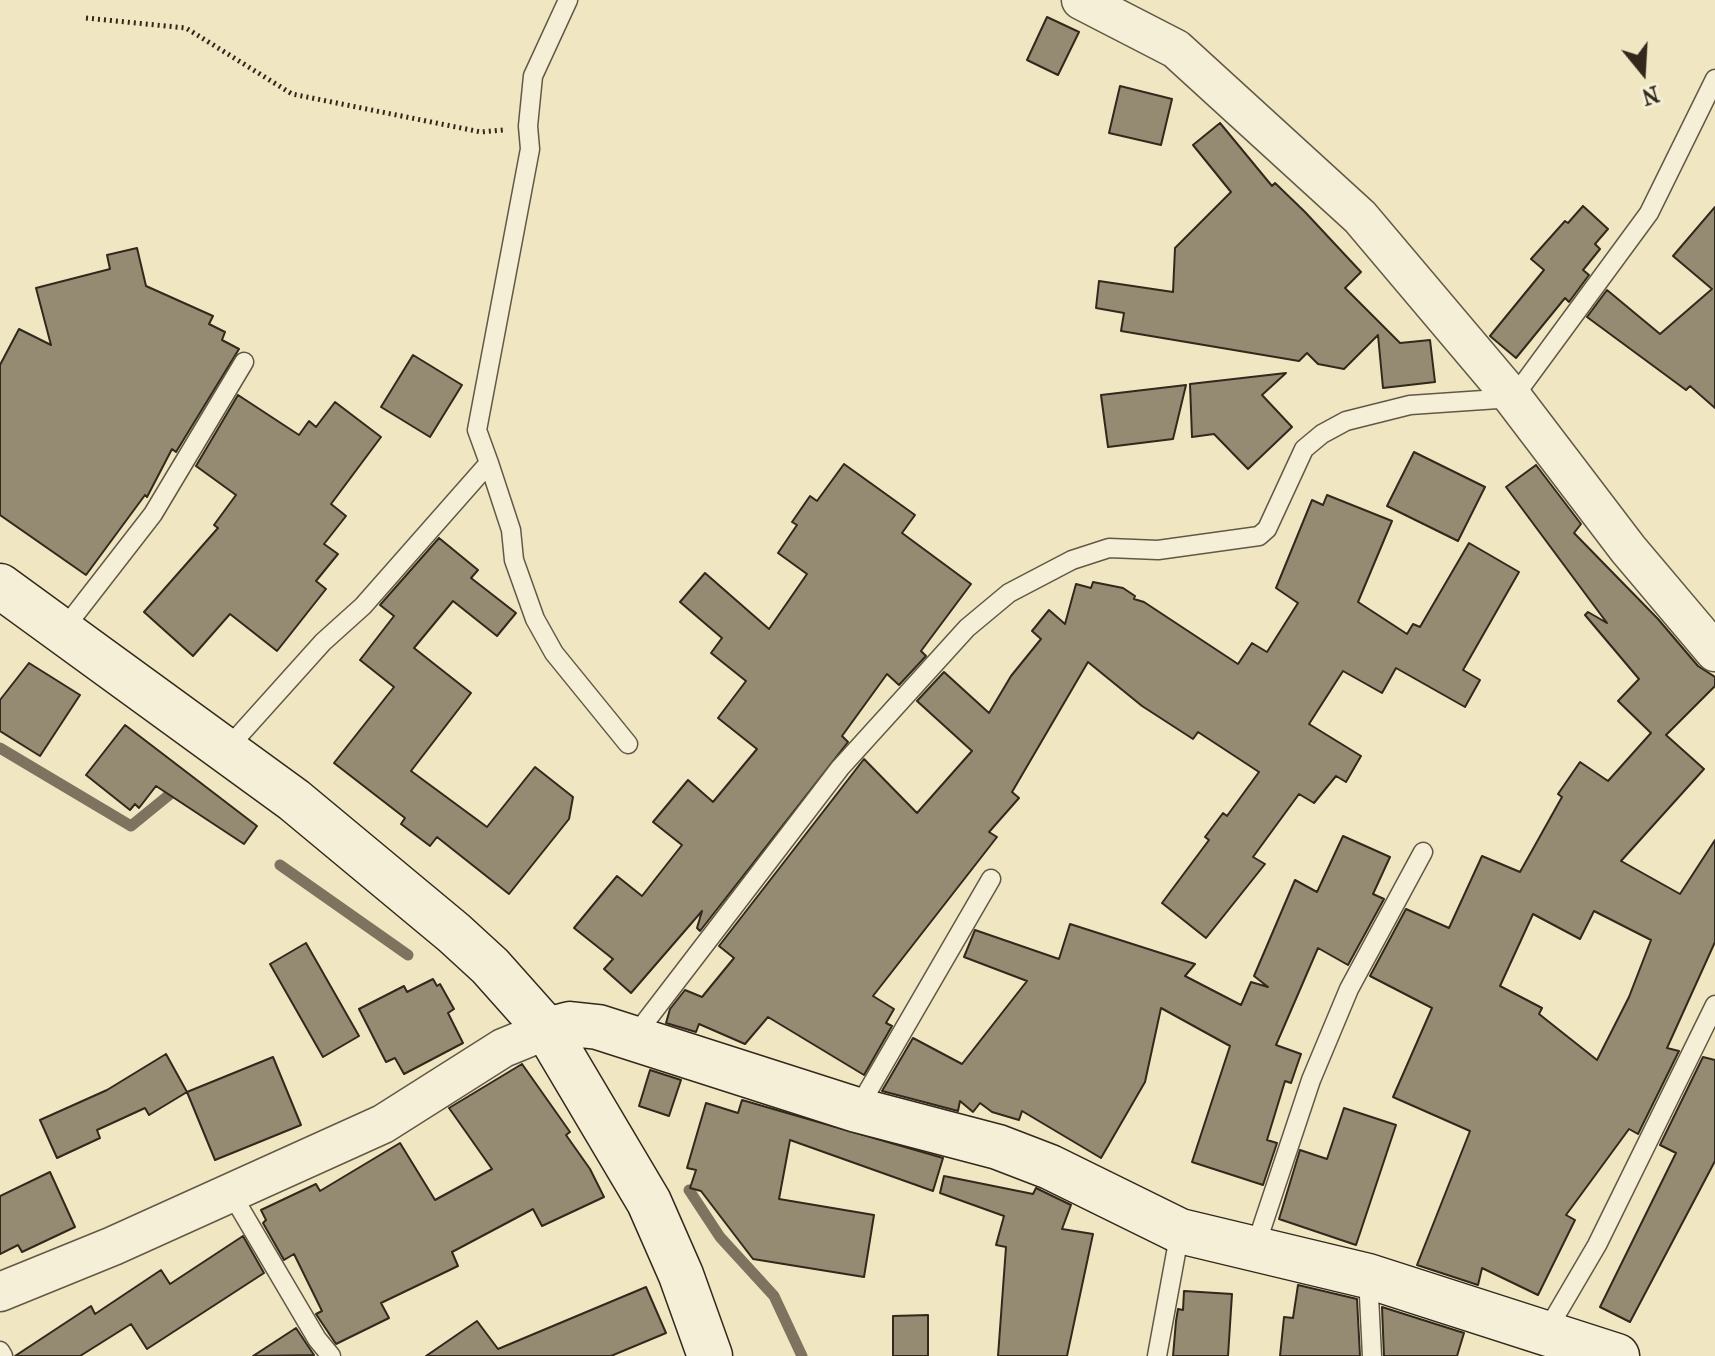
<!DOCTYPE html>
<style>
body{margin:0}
#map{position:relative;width:1715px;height:1356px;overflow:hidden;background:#f0e6c2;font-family:"IM FELL French Canon",serif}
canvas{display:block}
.north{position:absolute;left:1603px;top:32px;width:80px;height:80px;-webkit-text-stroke:6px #f5efd7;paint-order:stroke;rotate:162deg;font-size:22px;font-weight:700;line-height:32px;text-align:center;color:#32281c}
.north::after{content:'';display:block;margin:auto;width:28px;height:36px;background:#32281c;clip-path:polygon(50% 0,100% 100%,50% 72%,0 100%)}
</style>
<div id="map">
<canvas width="1715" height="1356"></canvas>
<div class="north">N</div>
</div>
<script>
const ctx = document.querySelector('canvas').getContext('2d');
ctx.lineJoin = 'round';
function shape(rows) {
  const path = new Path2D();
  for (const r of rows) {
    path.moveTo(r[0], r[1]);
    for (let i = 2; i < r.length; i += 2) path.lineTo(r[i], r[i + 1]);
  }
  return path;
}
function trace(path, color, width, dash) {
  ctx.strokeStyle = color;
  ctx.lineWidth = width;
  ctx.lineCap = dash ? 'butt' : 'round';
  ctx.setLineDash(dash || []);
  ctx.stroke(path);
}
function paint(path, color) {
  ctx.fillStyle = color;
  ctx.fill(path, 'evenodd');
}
const stream = shape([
 [0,748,131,826,180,786],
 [280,865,408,955],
 [689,1190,720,1237,774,1296,802,1356]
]);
const building = shape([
 [1047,17,1079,32,1058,75,1027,60,1047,17],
 [1120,86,1172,99,1161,145,1109,133,1120,86],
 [1220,123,1272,186,1275,183,1305,212,1361,272,1345,288,1400,343,1430,340,1435,382,1383,388,1378,335,1344,369,1318,364,1307,353,1299,361,1121,331,1124,313,1096,308,1099,281,1173,292,1175,248,1231,192,1193,145,1220,123],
 [1583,206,1608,229,1595,244,1600,249,1583,270,1589,275,1569,302,1565,298,1516,358,1490,336,1544,270,1531,259,1565,221,1568,223,1583,206],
 [1715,207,1715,408,1690,386,1686,390,1587,317,1607,290,1660,334,1712,289,1673,256,1715,207],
 [137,248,146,286,213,316,209,324,225,332,222,340,239,349,176,452,172,449,147,497,145,495,86,575,0,515,0,365,19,329,51,345,36,288,110,269,107,255,137,248],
 [413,355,462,385,430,437,381,407,413,355],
 [1286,373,1262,395,1292,427,1248,469,1214,434,1192,437,1190,384,1286,373],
 [1186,385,1173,439,1108,447,1101,395,1186,385],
 [238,395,299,435,309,421,316,427,335,402,381,437,331,504,346,516,324,544,338,554,316,581,326,589,277,651,230,614,193,656,144,612,218,528,214,525,236,495,196,466,238,395],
 [1414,452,1485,487,1458,541,1387,506,1414,452],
 [844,464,915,515,902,533,971,584,921,651,926,656,899,685,887,674,842,736,848,742,700,931,697,928,702,911,631,993,604,969,613,959,574,928,617,876,642,896,682,845,653,822,688,780,713,802,757,749,718,718,746,681,711,653,722,638,680,602,705,573,769,629,807,574,778,553,797,525,792,522,810,496,817,501,844,464],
 [1536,465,1581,524,1574,533,1658,619,1698,666,1715,677,1715,686,1666,735,1704,769,1621,861,1680,894,1715,840,1715,942,1667,1048,1679,1051,1638,1134,1629,1129,1566,1215,1575,1220,1538,1295,1482,1268,1478,1285,1417,1265,1470,1131,1393,1097,1432,1008,1370,976,1406,909,1449,928,1482,856,1520,872,1562,797,1558,794,1580,762,1608,781,1651,733,1618,701,1639,679,1585,615,1588,612,1607,623,1506,487,1536,465],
 [1594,911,1651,940,1629,997,1597,1060,1539,1014,1542,1008,1500,986,1533,914,1580,939,1594,911],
 [1327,495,1392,521,1358,602,1407,634,1413,624,1420,627,1469,543,1519,572,1463,670,1480,680,1465,707,1396,668,1382,693,1343,671,1309,724,1361,756,1346,782,1336,776,1314,803,1299,794,1253,857,1265,864,1206,938,1162,903,1209,840,1205,837,1223,813,1227,816,1259,772,1198,732,1193,739,1142,706,1088,662,1012,792,1019,798,989,832,997,837,873,996,894,1009,886,1023,892,1026,864,1075,768,1017,745,1044,699,1024,696,1032,666,1023,670,1009,685,990,702,997,734,958,719,946,864,759,917,813,972,751,917,701,944,672,989,713,1011,676,1041,639,1032,631,1049,610,1065,624,1076,584,1091,588,1093,582,1123,588,1135,596,1134,599,1144,602,1238,664,1252,643,1267,652,1298,603,1276,588,1312,500,1323,505,1327,495],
 [439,538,478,570,471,578,516,613,497,636,453,601,414,648,471,693,411,771,487,827,535,767,573,797,569,819,509,894,437,837,430,846,401,824,405,818,334,763,394,687,360,660,394,616,380,605,439,538],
 [29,663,80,695,40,756,0,731,0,700,29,663],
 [125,725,257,826,244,844,156,786,139,808,135,804,130,810,86,775,125,725],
 [1343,836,1390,857,1373,894,1384,899,1348,965,1318,948,1276,1045,1301,1054,1291,1083,1285,1081,1267,1140,1277,1143,1263,1185,1192,1162,1230,1046,1161,1008,1145,1082,1101,1158,1022,1111,1019,1120,992,1112,980,1103,973,1112,960,1101,958,1111,882,1091,913,1038,962,1064,1027,981,964,957,975,930,1059,959,1070,924,1195,964,1185,976,1241,1005,1251,982,1268,987,1254,976,1295,880,1317,892,1343,836],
 [306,943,359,1036,323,1057,270,964,306,943],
 [433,979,437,986,440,984,454,1009,448,1013,463,1043,404,1074,395,1058,386,1062,359,1009,404,986,407,992,433,979],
 [166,1054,187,1092,273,1057,301,1125,215,1160,187,1092,149,1115,145,1108,97,1130,100,1138,57,1158,40,1120,107,1090,166,1054],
 [1703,1057,1715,1060,1715,1161,1630,1322,1600,1307,1676,1153,1660,1145,1703,1057],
 [522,1064,570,1132,566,1135,590,1169,604,1197,542,1226,533,1209,452,1252,458,1266,381,1303,389,1318,336,1344,316,1314,322,1311,294,1254,284,1260,263,1223,266,1220,261,1210,316,1184,320,1191,400,1143,435,1200,492,1169,449,1108,522,1064],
 [650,1070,681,1080,669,1116,639,1106,650,1070],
 [742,1100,943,1158,933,1191,790,1140,779,1199,874,1215,864,1277,753,1259,701,1191,690,1188,696,1170,687,1168,706,1103,738,1113,742,1100],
 [1344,1108,1396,1125,1356,1245,1279,1219,1300,1150,1327,1159,1344,1108],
 [50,1172,75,1227,22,1252,18,1245,0,1254,0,1196,50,1172],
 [944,1176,1033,1194,1036,1188,1040,1190,1071,1205,1062,1229,1093,1234,1067,1356,998,1356,1006,1247,996,1245,1004,1216,940,1193,944,1176],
 [243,1236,264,1273,147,1349,131,1324,80,1356,15,1356,91,1306,95,1314,161,1270,170,1284,243,1236],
 [1298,1285,1357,1299,1360,1356,1280,1356,1284,1317,1293,1318,1298,1285],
 [646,1287,666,1333,611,1356,426,1356,477,1321,498,1349,646,1287],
 [1184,1291,1232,1294,1228,1356,1173,1356,1176,1321,1178,1309,1183,1310,1184,1291],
 [1382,1307,1464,1333,1457,1356,1384,1356,1382,1307],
 [928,1315,928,1356,893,1356,893,1316,928,1315],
 [296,1328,314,1355,253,1356,296,1328]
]);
const path = shape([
 [86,18,186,28,292,94,481,132,503,130]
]);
const lane = shape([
 [489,463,511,530,514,560,535,619,554,653,628,744],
 [63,630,153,514,244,362],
 [225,751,323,642,363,606,489,463,477,430,530,149,528,126,533,76,568,0],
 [633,1038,840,768,967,628,1009,593,1072,560,1109,548,1158,550,1259,536,1267,529,1304,449,1322,434,1346,421,1410,405,1513,398,1649,213,1715,79],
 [857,1110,991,879],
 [231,1193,317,1339,331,1356],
 [1254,1251,1311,1080,1349,989,1423,852],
 [1368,1276,1372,1356],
 [1546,1332,1597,1245,1715,1005],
 [0,1351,3,1356],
 [1157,1356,1180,1231]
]);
const street = shape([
 [1081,0,1176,49,1360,217,1513,398,1628,549,1715,652],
 [0,1292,113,1246,383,1124,503,1048,547,1030]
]);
const secondary = shape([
 [0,586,294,800,454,933,490,966,547,1030,570,1024,598,1027,857,1110,998,1147,1050,1167,1180,1231,1368,1276,1617,1356],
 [547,1030,649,1202,681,1275,710,1356]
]);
trace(stream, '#7d735e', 11);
paint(building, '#958b72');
trace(building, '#32281c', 2);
trace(lane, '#625846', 21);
trace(street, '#625846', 41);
trace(secondary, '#32281c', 47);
trace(path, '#32281c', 5, [2, 4]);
trace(lane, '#f5efd7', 18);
trace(street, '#f5efd7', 38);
trace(secondary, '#f5efd7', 44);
</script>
